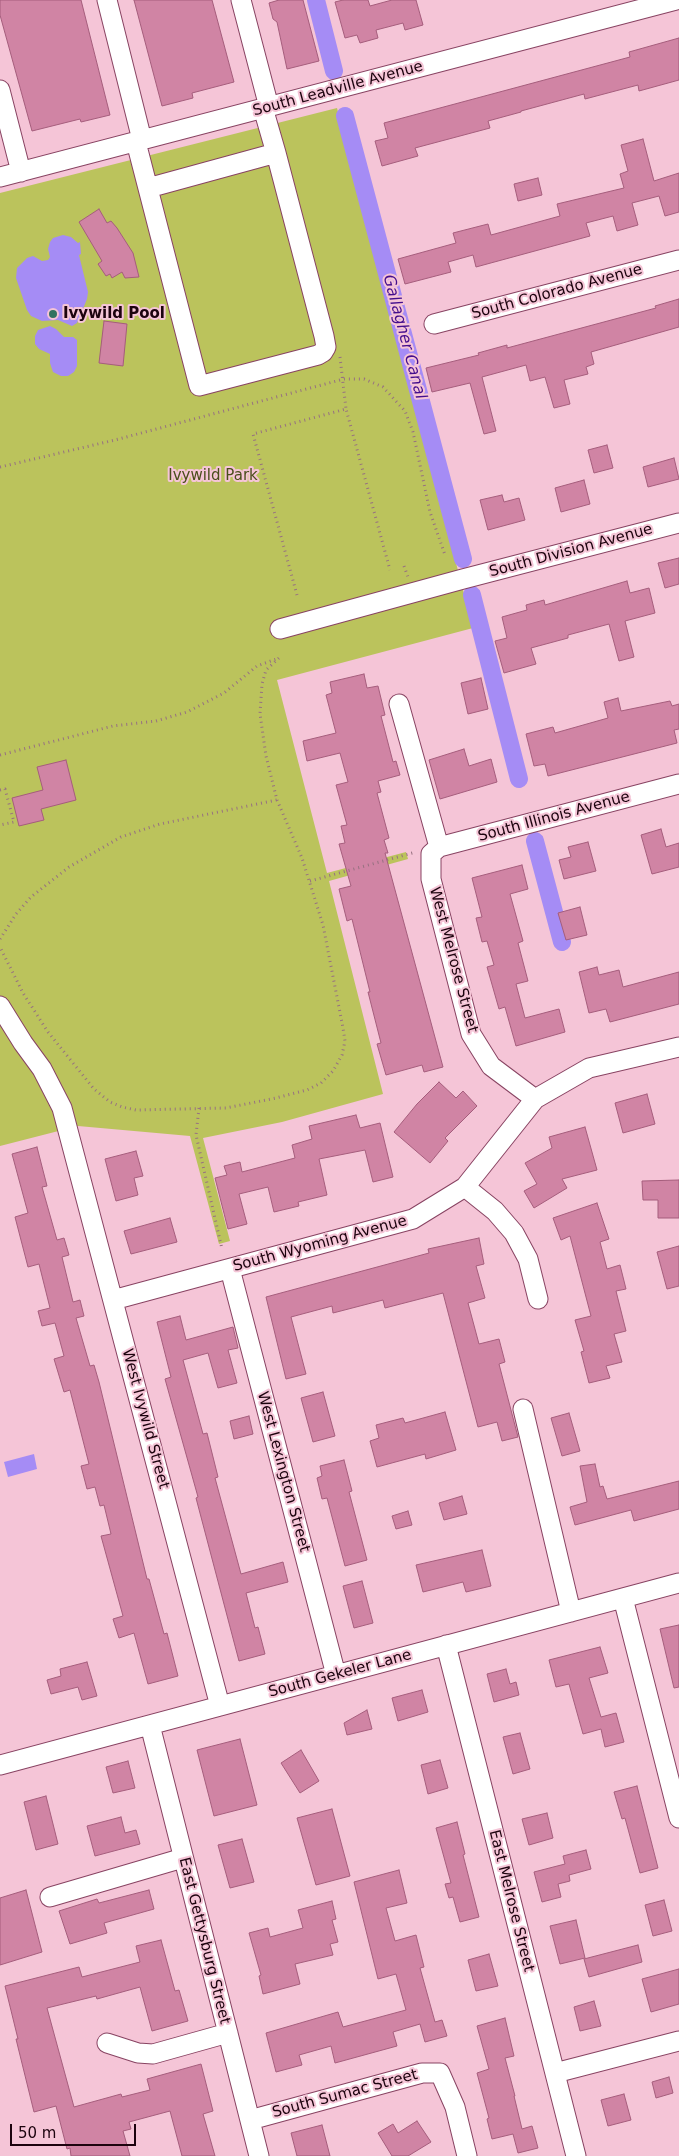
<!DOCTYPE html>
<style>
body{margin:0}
#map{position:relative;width:679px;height:2156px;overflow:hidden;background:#f5c5d7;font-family:"DejaVu Sans",sans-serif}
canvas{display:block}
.scale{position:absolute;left:10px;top:2124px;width:126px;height:22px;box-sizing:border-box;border:2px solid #1c030e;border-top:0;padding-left:6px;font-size:15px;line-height:18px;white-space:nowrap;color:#1c030e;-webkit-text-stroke:4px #f5c5d7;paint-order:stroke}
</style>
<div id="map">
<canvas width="679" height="2156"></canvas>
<div class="scale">50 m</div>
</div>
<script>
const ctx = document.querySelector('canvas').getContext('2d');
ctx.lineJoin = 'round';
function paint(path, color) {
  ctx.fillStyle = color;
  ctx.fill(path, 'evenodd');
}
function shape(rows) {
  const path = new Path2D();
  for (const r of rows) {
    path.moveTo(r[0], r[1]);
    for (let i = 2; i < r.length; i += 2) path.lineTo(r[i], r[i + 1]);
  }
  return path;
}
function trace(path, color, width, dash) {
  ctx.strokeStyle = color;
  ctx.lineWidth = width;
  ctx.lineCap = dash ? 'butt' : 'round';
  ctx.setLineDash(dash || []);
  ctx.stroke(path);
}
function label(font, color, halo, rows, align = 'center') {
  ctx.font = font + ' "DejaVu Sans",sans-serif';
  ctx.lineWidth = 4;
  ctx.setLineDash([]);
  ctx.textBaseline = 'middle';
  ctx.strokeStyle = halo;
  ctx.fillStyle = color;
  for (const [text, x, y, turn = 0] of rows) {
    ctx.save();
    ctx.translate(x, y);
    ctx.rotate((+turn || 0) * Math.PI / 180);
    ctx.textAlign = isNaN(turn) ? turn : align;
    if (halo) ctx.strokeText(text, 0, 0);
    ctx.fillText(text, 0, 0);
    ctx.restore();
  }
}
const green = shape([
 [337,108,473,628,277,680,327,873,406,852,408,859,329,881,383,1094,282,1122,203,1138,230,1241,219,1244,190,1136,78,1126,0,1146,0,193]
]);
const water = shape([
 [63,235,71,237,78,243,80,242,81,254,79,255,88,292,87,299,77,323,72,326,58,320,42,321,31,316,27,310,16,278,17,268,27,258,33,256,42,261,48,260,50,257,48,249,50,242,53,238],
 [50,326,56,329,64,337,73,337,77,340,77,366,74,372,68,376,61,376,53,372,50,363,50,354,39,349,35,344,35,336,38,330],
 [34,1454,37,1469,8,1477,4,1462]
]);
const canal = shape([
 [316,0,334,71],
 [345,116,463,559],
 [472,595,519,779],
 [535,841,562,942]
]);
const building = shape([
 [0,0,81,0,110,115,81,122,80,119,32,131,0,15,0,0],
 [134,0,212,0,234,82,192,93,193,98,162,106,134,0],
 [279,0,303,0,319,61,287,69,277,22,273,19,269,3,279,0],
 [343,0,368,0,370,6,392,0,416,0,423,25,405,30,403,23,376,30,378,38,360,43,357,35,345,38,335,2,343,0],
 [679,38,679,80,639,91,638,85,585,99,584,94,521,111,521,112,488,121,490,128,415,148,418,156,382,166,375,141,388,138,384,123,630,57,629,52,679,38],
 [643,139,654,181,679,173,679,212,665,216,659,196,632,203,638,225,617,231,613,216,586,223,590,236,476,267,473,255,448,262,451,272,405,284,398,259,456,243,453,233,488,224,491,235,560,216,557,204,624,188,620,174,628,171,621,145,643,139],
 [538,178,542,195,518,201,514,184,538,178],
 [99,209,107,223,111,221,117,228,133,253,139,277,125,278,122,272,112,278,110,274,106,276,98,264,102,261,79,222,99,209],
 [679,299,679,327,591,352,594,364,586,367,588,374,564,380,570,404,554,408,545,377,530,381,526,365,482,377,496,431,484,434,470,383,432,392,426,368,479,355,478,353,507,345,507,348,656,308,655,306,679,299],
 [104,321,127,324,123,366,99,363,104,321],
 [607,445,613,468,594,473,588,450,607,445],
 [674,458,679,479,648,487,643,467,674,458],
 [584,480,590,504,561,512,555,488,584,480],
 [502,495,504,502,519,498,525,520,488,530,480,500,502,495],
 [679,558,679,584,665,588,658,563,679,558],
 [627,581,630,593,649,588,655,613,625,621,634,657,619,661,609,624,568,635,568,638,531,648,536,664,504,673,495,641,507,638,502,617,527,610,526,605,544,600,545,605,627,581],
 [364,674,367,688,378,686,385,715,381,716,393,762,396,761,400,775,378,781,381,792,377,793,389,838,384,840,388,853,385,853,443,1067,424,1072,422,1065,386,1075,377,1044,381,1043,368,992,370,992,352,919,347,921,339,889,351,886,339,844,345,843,341,826,347,825,336,785,348,782,340,753,307,761,303,741,336,733,326,695,332,693,330,682,364,674],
 [481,678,488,709,468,714,461,683,481,678],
 [618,698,621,711,670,701,672,706,679,704,679,729,674,730,677,743,548,776,545,764,534,766,526,734,553,727,555,733,608,718,604,702,618,698],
 [464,749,469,766,491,759,497,782,440,799,429,760,464,749],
 [66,760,76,800,41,809,44,820,19,826,12,798,43,790,37,767,66,760],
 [661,829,666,847,679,843,679,867,652,874,641,835,661,829],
 [588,842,596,871,564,879,559,860,571,857,568,847,588,842],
 [522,865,528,889,510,894,523,941,518,943,528,981,516,984,525,1018,559,1009,565,1032,516,1046,505,1007,499,1009,487,967,494,965,487,941,482,942,476,918,482,917,472,878,522,865],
 [580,907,587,935,566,940,558,913,580,907],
 [597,967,599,975,619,970,623,987,679,972,679,1004,610,1022,606,1009,589,1013,579,972,597,967],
 [439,1082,456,1098,463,1091,477,1106,445,1138,448,1141,430,1163,394,1132,417,1104,439,1082],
 [647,1094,655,1124,623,1133,615,1103,647,1094],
 [356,1115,360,1128,380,1123,393,1177,373,1182,365,1150,319,1159,327,1195,298,1202,299,1206,274,1212,268,1187,239,1194,247,1224,228,1229,215,1178,227,1175,224,1166,240,1162,242,1172,295,1158,292,1145,312,1139,309,1126,356,1115],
 [585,1127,597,1170,562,1179,567,1188,534,1208,524,1191,537,1184,525,1163,552,1148,549,1137,585,1127],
 [37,1147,47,1186,42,1187,57,1240,64,1238,69,1255,62,1257,73,1302,80,1300,84,1316,76,1318,90,1366,94,1365,99,1382,147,1579,149,1579,164,1634,167,1633,178,1676,148,1684,134,1633,119,1638,113,1619,123,1616,101,1536,111,1534,104,1505,100,1506,95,1487,87,1489,81,1466,89,1464,70,1390,64,1392,54,1359,64,1356,55,1323,42,1326,38,1311,50,1308,39,1264,28,1267,15,1217,28,1213,12,1154,37,1147],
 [136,1151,143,1176,134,1178,138,1195,116,1201,105,1159,136,1151],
 [679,1180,679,1218,658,1218,658,1200,643,1200,642,1181,679,1180],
 [597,1203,609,1239,600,1242,607,1269,620,1265,626,1289,616,1291,626,1331,614,1334,622,1362,606,1366,610,1378,589,1383,581,1352,584,1351,575,1320,591,1316,570,1236,561,1240,553,1218,597,1203],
 [170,1218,177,1242,131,1254,124,1231,170,1218],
 [479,1238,484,1264,476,1266,485,1298,468,1303,479,1344,499,1339,505,1362,499,1364,518,1437,502,1441,497,1422,478,1427,443,1293,385,1308,383,1300,333,1313,332,1306,291,1317,306,1374,286,1379,266,1297,429,1253,428,1249,479,1238],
 [679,1246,679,1286,667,1289,657,1252,679,1246],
 [180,1316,186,1340,233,1327,238,1348,228,1350,237,1383,218,1388,208,1353,183,1360,203,1434,207,1433,218,1477,215,1478,241,1574,283,1562,288,1582,246,1593,255,1628,258,1627,265,1654,239,1661,196,1498,198,1497,165,1379,171,1377,157,1322,180,1316],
 [323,1392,335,1436,313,1442,301,1398,323,1392],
 [445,1412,456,1450,426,1459,425,1454,377,1467,370,1441,379,1438,376,1425,403,1418,405,1423,445,1412],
 [569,1413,580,1451,562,1456,551,1418,569,1413],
 [249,1416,253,1434,234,1439,230,1421,249,1416],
 [344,1460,352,1491,349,1492,367,1560,345,1566,327,1498,322,1499,317,1478,322,1476,320,1466,344,1460],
 [595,1464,600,1487,603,1486,607,1499,679,1481,679,1509,634,1521,631,1510,575,1525,570,1507,587,1502,580,1466,595,1464],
 [462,1496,467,1514,444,1520,439,1503,462,1496],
 [408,1511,412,1525,396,1529,392,1516,408,1511],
 [482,1550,491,1586,466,1592,463,1582,423,1592,416,1565,482,1550],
 [362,1581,373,1623,354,1628,343,1586,362,1581],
 [679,1625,679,1687,674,1688,660,1629,679,1625],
 [600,1647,608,1673,589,1678,601,1717,616,1713,624,1742,605,1747,601,1729,583,1734,569,1684,556,1687,549,1660,600,1647],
 [87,1662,97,1696,82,1700,78,1687,51,1694,47,1680,61,1676,60,1669,87,1662],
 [506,1669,510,1684,516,1682,519,1695,494,1702,487,1674,506,1669],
 [422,1690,428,1712,398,1721,392,1698,422,1690],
 [367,1710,372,1729,347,1735,344,1723,367,1710],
 [520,1733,530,1769,513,1774,503,1737,520,1733],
 [240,1739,257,1805,214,1816,197,1750,240,1739],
 [301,1750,319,1781,300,1793,281,1763,301,1750],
 [440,1760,448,1788,428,1794,421,1765,440,1760],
 [128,1761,135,1788,113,1793,106,1767,128,1761],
 [637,1786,658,1868,640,1873,625,1818,622,1819,614,1792,637,1786],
 [46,1796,58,1844,36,1850,24,1802,46,1796],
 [332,1809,350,1876,316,1885,297,1818,332,1809],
 [547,1813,553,1838,529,1845,522,1819,547,1813],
 [121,1817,125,1833,136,1830,140,1844,95,1856,87,1826,121,1817],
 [457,1822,465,1854,463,1855,479,1917,460,1922,453,1897,449,1898,445,1884,451,1883,436,1828,457,1822],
 [242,1839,254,1882,230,1888,218,1845,242,1839],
 [586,1850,591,1869,569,1875,570,1881,558,1884,561,1897,542,1902,534,1872,565,1864,563,1856,586,1850],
 [399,1870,407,1903,386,1908,395,1941,416,1935,424,1967,420,1968,435,2022,442,2020,447,2036,425,2042,420,2024,393,2032,397,2046,335,2063,331,2046,299,2055,302,2065,276,2072,266,2033,338,2012,343,2027,406,2010,396,1974,378,1979,354,1882,399,1870],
 [26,1890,42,1952,0,1965,0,1898,26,1890],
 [149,1890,154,1909,104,1923,107,1933,70,1944,59,1911,97,1899,99,1903,149,1890],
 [664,1900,672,1931,653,1936,645,1905,664,1900],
 [332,1901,336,1919,332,1920,338,1942,330,1944,333,1955,295,1964,300,1984,263,1994,259,1976,261,1975,249,1933,268,1928,270,1937,303,1928,298,1910,332,1901],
 [576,1920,585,1958,560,1964,550,1926,576,1920],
 [161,1940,175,1991,179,1990,188,2021,152,2031,140,1987,97,1999,96,1996,47,2008,74,2107,121,2094,122,2097,150,2090,147,2079,201,2064,213,2111,203,2114,215,2156,182,2156,170,2111,129,2122,131,2129,123,2131,130,2156,71,2156,70,2148,67,2149,56,2106,34,2112,16,2039,18,2039,5,1986,79,1967,82,1977,140,1962,136,1946,161,1940],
 [638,1945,642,1962,589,1977,584,1959,638,1945],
 [489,1954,498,1986,476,1991,468,1960,489,1954],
 [679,1969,679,2004,651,2012,642,1979,679,1969],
 [594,2001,601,2026,580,2031,574,2007,594,2001],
 [505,2018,514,2056,505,2058,515,2096,514,2096,522,2129,532,2126,538,2148,518,2153,513,2134,492,2139,487,2119,489,2118,477,2073,489,2069,477,2026,505,2018],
 [669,2077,673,2093,656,2098,652,2082,669,2077],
 [624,2094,631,2120,608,2126,601,2100,624,2094],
 [417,2121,431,2142,408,2156,392,2156,378,2133,393,2124,398,2133,417,2121],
 [322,2125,330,2156,297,2156,291,2133,322,2125]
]);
const path = shape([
 [340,357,346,409],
 [0,467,115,440,344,379,364,379,383,387,405,411,413,432,430,512,445,555],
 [404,566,408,577],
 [297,595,253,434,346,409,390,570],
 [0,755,113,726,156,721,187,712,224,693,257,666,279,658,266,670,262,684,260,714,266,756,277,800,302,858,323,925,343,1028,345,1041,342,1055,333,1071,321,1083,307,1090,276,1098,226,1108,136,1110,122,1107,110,1102,94,1089,48,1032,23,993,0,947],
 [0,790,5,789,14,822,0,825],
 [310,881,416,852],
 [0,939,16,914,31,897,69,867,121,837,160,824,277,800],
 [199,1108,196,1135,222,1249]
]);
const minor = shape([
 [107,0,142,140],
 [241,0,269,107],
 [0,90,21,172],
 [263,108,276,153],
 [136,142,199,386,318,355,323,352,326,347,324,336,276,153,148,188],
 [0,177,676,0],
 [434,324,679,260],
 [280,629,463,579,679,523],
 [399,704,439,847],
 [0,1006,23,1043,42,1069,62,1108,220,1706],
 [535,1099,491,1066,471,1034,431,879,431,854,439,847,679,784],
 [465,1187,495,1211,514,1233,528,1259,538,1299],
 [230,1269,336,1675],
 [113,1300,413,1219,465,1187,535,1099,589,1068,679,1047],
 [523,1409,571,1612],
 [623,1598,679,1818],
 [446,1645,576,2156],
 [150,1725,259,2156],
 [0,1765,679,1583],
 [50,1897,183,1858],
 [107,2043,138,2053,153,2054,228,2033],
 [555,2073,679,2041],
 [250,2120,422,2073,440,2073,455,2107,467,2156]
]);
const markers = [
 [53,314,5,"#317261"]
];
const streetNames = [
 ["South Leadville Avenue",338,89,-15],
 ["South Colorado Avenue",557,292,-15],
 ["South Division Avenue",571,551,-15],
 ["South Illinois Avenue",554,817,-15],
 ["West Melrose Street",453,960,75],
 ["South Wyoming Avenue",320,1244,-15],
 ["West Ivywild Street",145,1419,75],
 ["West Lexington Street",283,1472,75],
 ["South Gekeler Lane",340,1674,-15],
 ["East Melrose Street",511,1901,76],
 ["East Gettysburg Street",204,1941,76],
 ["South Sumac Street",345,2094,-15]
];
const poiNames = [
 ["Ivywild Pool",63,314]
];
const parkNames = [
 ["Ivywild Park",213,476]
];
const waterNames = [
 ["Gallagher Canal",404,337,75]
];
paint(green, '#bbc35c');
paint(water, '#a58cf5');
trace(canal, '#a58cf5', 18);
paint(building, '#d084a4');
trace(building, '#a55d7c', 1);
trace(minor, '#884362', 21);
trace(path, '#977180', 3, [1, 4]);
trace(minor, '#fff', 19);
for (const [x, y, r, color] of markers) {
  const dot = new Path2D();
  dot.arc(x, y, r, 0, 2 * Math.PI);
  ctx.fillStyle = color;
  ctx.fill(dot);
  trace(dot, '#f5c5d7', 2);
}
label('15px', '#1c030e', '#f5c5d7', streetNames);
label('bold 15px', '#1c030e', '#f5c5d7', poiNames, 'left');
label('15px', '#4a4e1b', '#f5c5d7', parkNames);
label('italic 16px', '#440d8d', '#f5c5d7', waterNames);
</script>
